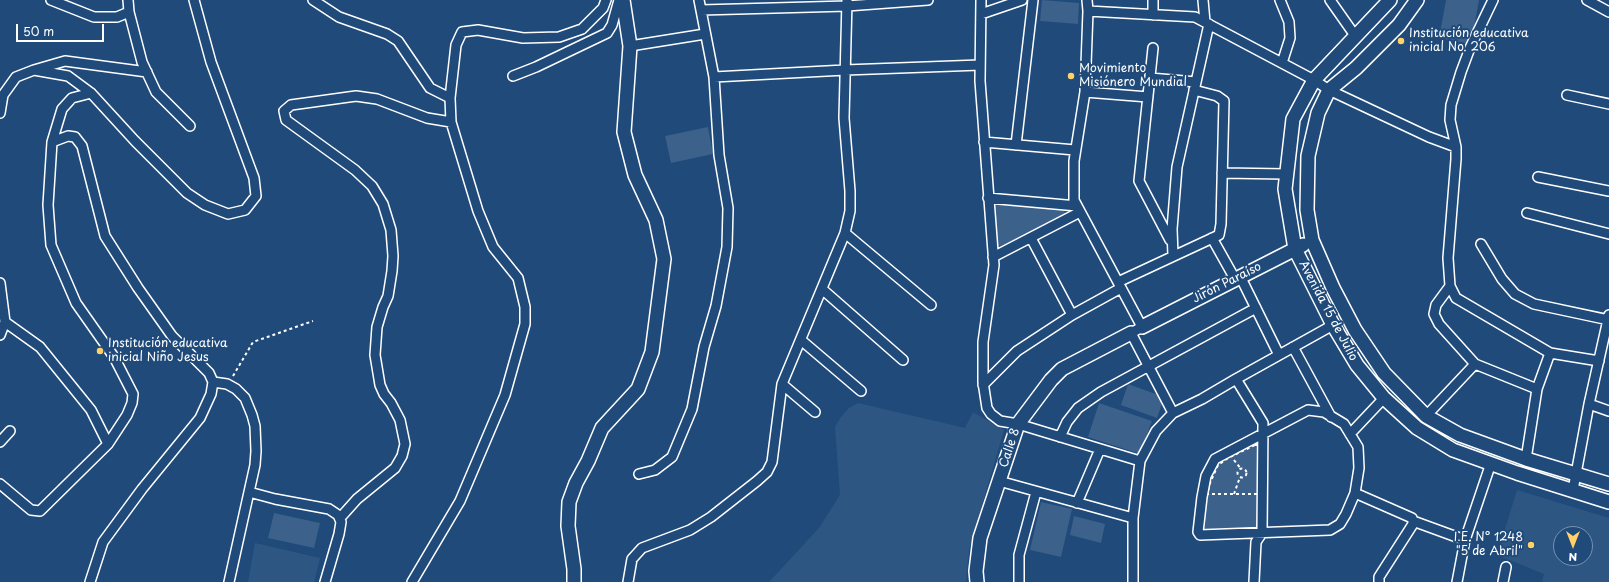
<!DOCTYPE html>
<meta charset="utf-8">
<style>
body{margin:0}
#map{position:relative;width:1609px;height:582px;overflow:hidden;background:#1f4a7a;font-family:"Playpen Sans",sans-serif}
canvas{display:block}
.north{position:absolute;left:1553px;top:526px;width:40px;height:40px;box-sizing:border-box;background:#1f4a7a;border:1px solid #7992af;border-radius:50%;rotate:180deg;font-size:11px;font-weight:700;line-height:16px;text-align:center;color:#fff}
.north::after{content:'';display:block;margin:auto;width:14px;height:18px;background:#ffd166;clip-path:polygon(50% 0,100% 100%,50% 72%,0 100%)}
.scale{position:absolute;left:16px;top:24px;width:88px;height:18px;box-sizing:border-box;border:2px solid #fff;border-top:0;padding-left:5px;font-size:12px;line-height:14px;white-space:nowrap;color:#fff;-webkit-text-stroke:3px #1f4a7a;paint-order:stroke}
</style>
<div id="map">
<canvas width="1609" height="582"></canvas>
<div class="north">N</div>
<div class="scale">50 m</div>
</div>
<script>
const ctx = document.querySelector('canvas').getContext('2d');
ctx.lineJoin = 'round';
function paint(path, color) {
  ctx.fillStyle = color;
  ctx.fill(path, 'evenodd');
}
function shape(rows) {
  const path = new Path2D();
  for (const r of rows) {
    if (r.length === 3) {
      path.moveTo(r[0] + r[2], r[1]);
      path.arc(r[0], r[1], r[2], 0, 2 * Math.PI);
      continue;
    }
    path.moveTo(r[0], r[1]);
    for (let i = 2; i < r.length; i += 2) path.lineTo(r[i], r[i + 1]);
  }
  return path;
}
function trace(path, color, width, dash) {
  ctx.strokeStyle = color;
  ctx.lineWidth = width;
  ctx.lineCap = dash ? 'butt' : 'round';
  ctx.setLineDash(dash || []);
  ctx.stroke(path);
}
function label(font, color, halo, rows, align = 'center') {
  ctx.font = font + ' "Playpen Sans",sans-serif';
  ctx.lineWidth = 4;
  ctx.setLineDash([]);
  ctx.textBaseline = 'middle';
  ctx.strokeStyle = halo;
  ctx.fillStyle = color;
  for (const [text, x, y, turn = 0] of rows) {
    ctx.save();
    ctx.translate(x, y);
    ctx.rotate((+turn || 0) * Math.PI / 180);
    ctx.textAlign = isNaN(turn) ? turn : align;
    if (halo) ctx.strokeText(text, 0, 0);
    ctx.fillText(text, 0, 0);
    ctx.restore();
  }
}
const built = shape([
 [858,403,965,428,973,412,1004,430,969,550,966,582,769,582,819,528,840,495,835,427,841,417,849,408],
 [1517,490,1609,518,1609,582,1542,582,1544,574,1497,555],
 [1561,534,1585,534,1585,558,1561,558],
 [255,543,320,558,314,582,248,582]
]);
const green = shape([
 [1042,0,1079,3,1078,24,1040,21],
 [1446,0,1479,0,1471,44,1439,38],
 [708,127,713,154,671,163,665,136],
 [999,203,1063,209,1066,215,1064,218,1000,246,994,243,993,208,995,205],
 [1128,384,1164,397,1157,418,1121,405],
 [1099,403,1152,421,1140,454,1088,437],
 [1255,443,1260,444,1259,531,1206,532,1203,529,1208,483,1212,471,1221,458],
 [1041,502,1072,509,1061,557,1030,550],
 [274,513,320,523,314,548,268,538],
 [1074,516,1105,524,1101,543,1070,535]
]);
const path = shape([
 [233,376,253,342,313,321],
 [1255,445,1258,445,1259,494,1207,494,1210,483,1218,465,1228,458,1255,445],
 [1234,460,1241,469],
 [1242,473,4.5],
 [1234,494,1240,477]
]);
const street = shape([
 [51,0,94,17,117,17,129,12],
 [128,0,129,12,142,62,156,92,190,126],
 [313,0,339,17,387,34,398,41,430,88,450,98],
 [981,0,980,81,994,265,983,342,983,382,987,408,991,414,1000,421,1018,424,1140,461],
 [1087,0,1088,11,1085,92,1074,161,1074,200,1142,327,1131,333,1173,413],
 [1153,0,1153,15],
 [1203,0,1205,22],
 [1280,0,1289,22,1290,38,1282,63],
 [1330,0,1356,37],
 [1493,0,1470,48,1461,72,1451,105,1450,120,1456,147,1456,159,1448,258,1450,286,1456,298,1550,353,1599,361],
 [1587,0,1609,12],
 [701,10,847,6,928,0],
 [1088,11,1195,17,1314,80,1329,90,1429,137,1456,147],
 [981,14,1022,0],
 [630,46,705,34],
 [1153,48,1139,181,1170,240],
 [34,70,68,76,91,93,135,141,187,193,205,205,228,214,245,210,256,196,254,178,211,62,194,0],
 [513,76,536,67,607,33,612,25,619,0],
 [714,77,845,70,980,65],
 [1150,78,1196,82],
 [1085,92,1148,97],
 [1567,95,1609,104],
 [0,113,3,95,16,77,34,70,65,61,147,72],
 [52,142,68,136,75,137,82,146,105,236,138,288,172,336,209,373,213,382,211,394,200,418,142,489,103,542,90,582],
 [984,142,1075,150],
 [1016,145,1033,0],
 [1222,173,1286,174],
 [1538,177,1609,191],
 [988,198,1077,206],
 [1527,213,1609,234],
 [845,233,931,305],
 [1031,238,1072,315],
 [1212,238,1235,279],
 [1481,244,1502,279,1515,294,1534,304,1609,320],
 [1173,256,1172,229,1177,167,1209,24],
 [993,257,1080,212],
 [1240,276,1279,355],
 [1118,282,1219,235,1221,224,1224,101,1217,96,1194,90],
 [0,283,5,322,40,347,91,410,108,444],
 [1450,286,1436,305,1434,314,1439,324,1475,364,1537,389],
 [822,289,903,360],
 [0,335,5,322],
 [801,340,861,391],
 [1293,347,1331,417],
 [1236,379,1263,423,1262,533,1256,542,1254,582],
 [213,382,227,384,236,389,245,398,252,415,255,426,256,451,255,465,229,582],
 [782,384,815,412],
 [983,385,1017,351,1072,315,1121,288],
 [1589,404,1609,411],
 [1308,410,1324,412,1344,424,1358,447,1359,468,1355,493,1346,514,1340,524,1330,530,1200,535,1198,532,1202,497,1206,476,1215,459,1308,410],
 [1426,416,1475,364],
 [1350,434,1384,398],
 [1060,437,1067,422,1078,408,1101,392,1256,308],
 [0,442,10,431],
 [1526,459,1537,389,1550,353],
 [639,474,655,470,672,457,692,409,704,347,716,306,727,247,728,208,719,155,714,77,699,0],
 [999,481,1133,518],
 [0,484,31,510,40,511,108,444,127,415,132,403,133,394,114,357,76,303,51,245,48,205,52,142,62,109,72,98,91,93],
 [1573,490,1589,404,1609,315],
 [249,492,275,499,329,509,338,515,341,522,339,534,325,582],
 [1355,493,1412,518,1413,521,1465,540],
 [1077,503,1100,449],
 [340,518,357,499,395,468,402,456,405,444,400,420,391,403,384,394,380,385,375,355,377,327,383,307,388,296,392,271,393,256,391,230,383,204,372,186,355,170,286,120,284,111,291,105,356,96,377,99,427,118,451,122],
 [412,582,460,501,505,395,525,324,525,307,518,278,493,247,478,211,451,122,450,98,456,45,462,32,478,30,523,38,559,37,582,29,603,8,606,0],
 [628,582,632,559,642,548,690,530,711,517,757,481,767,472,772,462,782,384,845,233,850,211,850,191,844,118,847,0],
 [1019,582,1019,555,1036,492],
 [1133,582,1133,518,1140,461,1156,431,1173,413,1202,399,1236,379,1333,325],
 [1379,582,1379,577,1413,524,1413,521],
 [1457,582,1465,540,1491,463],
 [1503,582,1506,567]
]);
const secondary = shape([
 [1390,0,1314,80,1293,119,1285,189,1295,249,1333,325,1357,365,1384,398,1417,428,1453,450,1517,473,1609,502],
 [1417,0,1399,25,1356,68,1329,90,1318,113,1308,156,1307,210,1312,240,1333,288,1355,330,1384,373,1426,416,1460,435,1526,459,1609,484],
 [1142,327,1303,245],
 [574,582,574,569,568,526,569,502,576,483,588,461,602,428,638,389,652,352,664,259,656,220,635,175,624,132,630,46,623,0],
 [977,582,976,571,980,538,1018,424,1051,380,1062,369,1131,333]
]);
const markers = [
 [1401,41,4,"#ffd166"],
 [1071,76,4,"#ffd166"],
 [100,351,4,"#ffd166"],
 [1531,545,4,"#ffd166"]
];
const poiNames = [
 ["Institución educativa",1409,34],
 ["inicial No. 206",1409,48],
 ["Movimiento",1079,69],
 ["Misiónero Mundial",1079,83],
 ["Institución educativa",108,344],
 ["inicial Niño Jesus",108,358],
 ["I.E. N° 1248",1523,538,"right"],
 ["\"5 de Abril\"",1523,552,"right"]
];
const streetNames = [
 ["Jirón Paraíso",1227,283,-27],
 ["Avenida 15 de Julio",1328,311,62],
 ["Calle 8",1010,448,-72]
];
paint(built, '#2e5683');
paint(green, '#3c618b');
trace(street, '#fff', 12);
trace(secondary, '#fff', 16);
trace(path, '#fff', 2, [3, 3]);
trace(street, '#1f4a7a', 9);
trace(secondary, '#1f4a7a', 13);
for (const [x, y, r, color] of markers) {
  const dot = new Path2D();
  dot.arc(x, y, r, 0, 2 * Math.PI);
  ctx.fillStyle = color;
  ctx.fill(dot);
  trace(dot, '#1f4a7a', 1.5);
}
label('12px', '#fff', '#1f4a7a', poiNames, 'left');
label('12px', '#fff', '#1f4a7a', streetNames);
</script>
